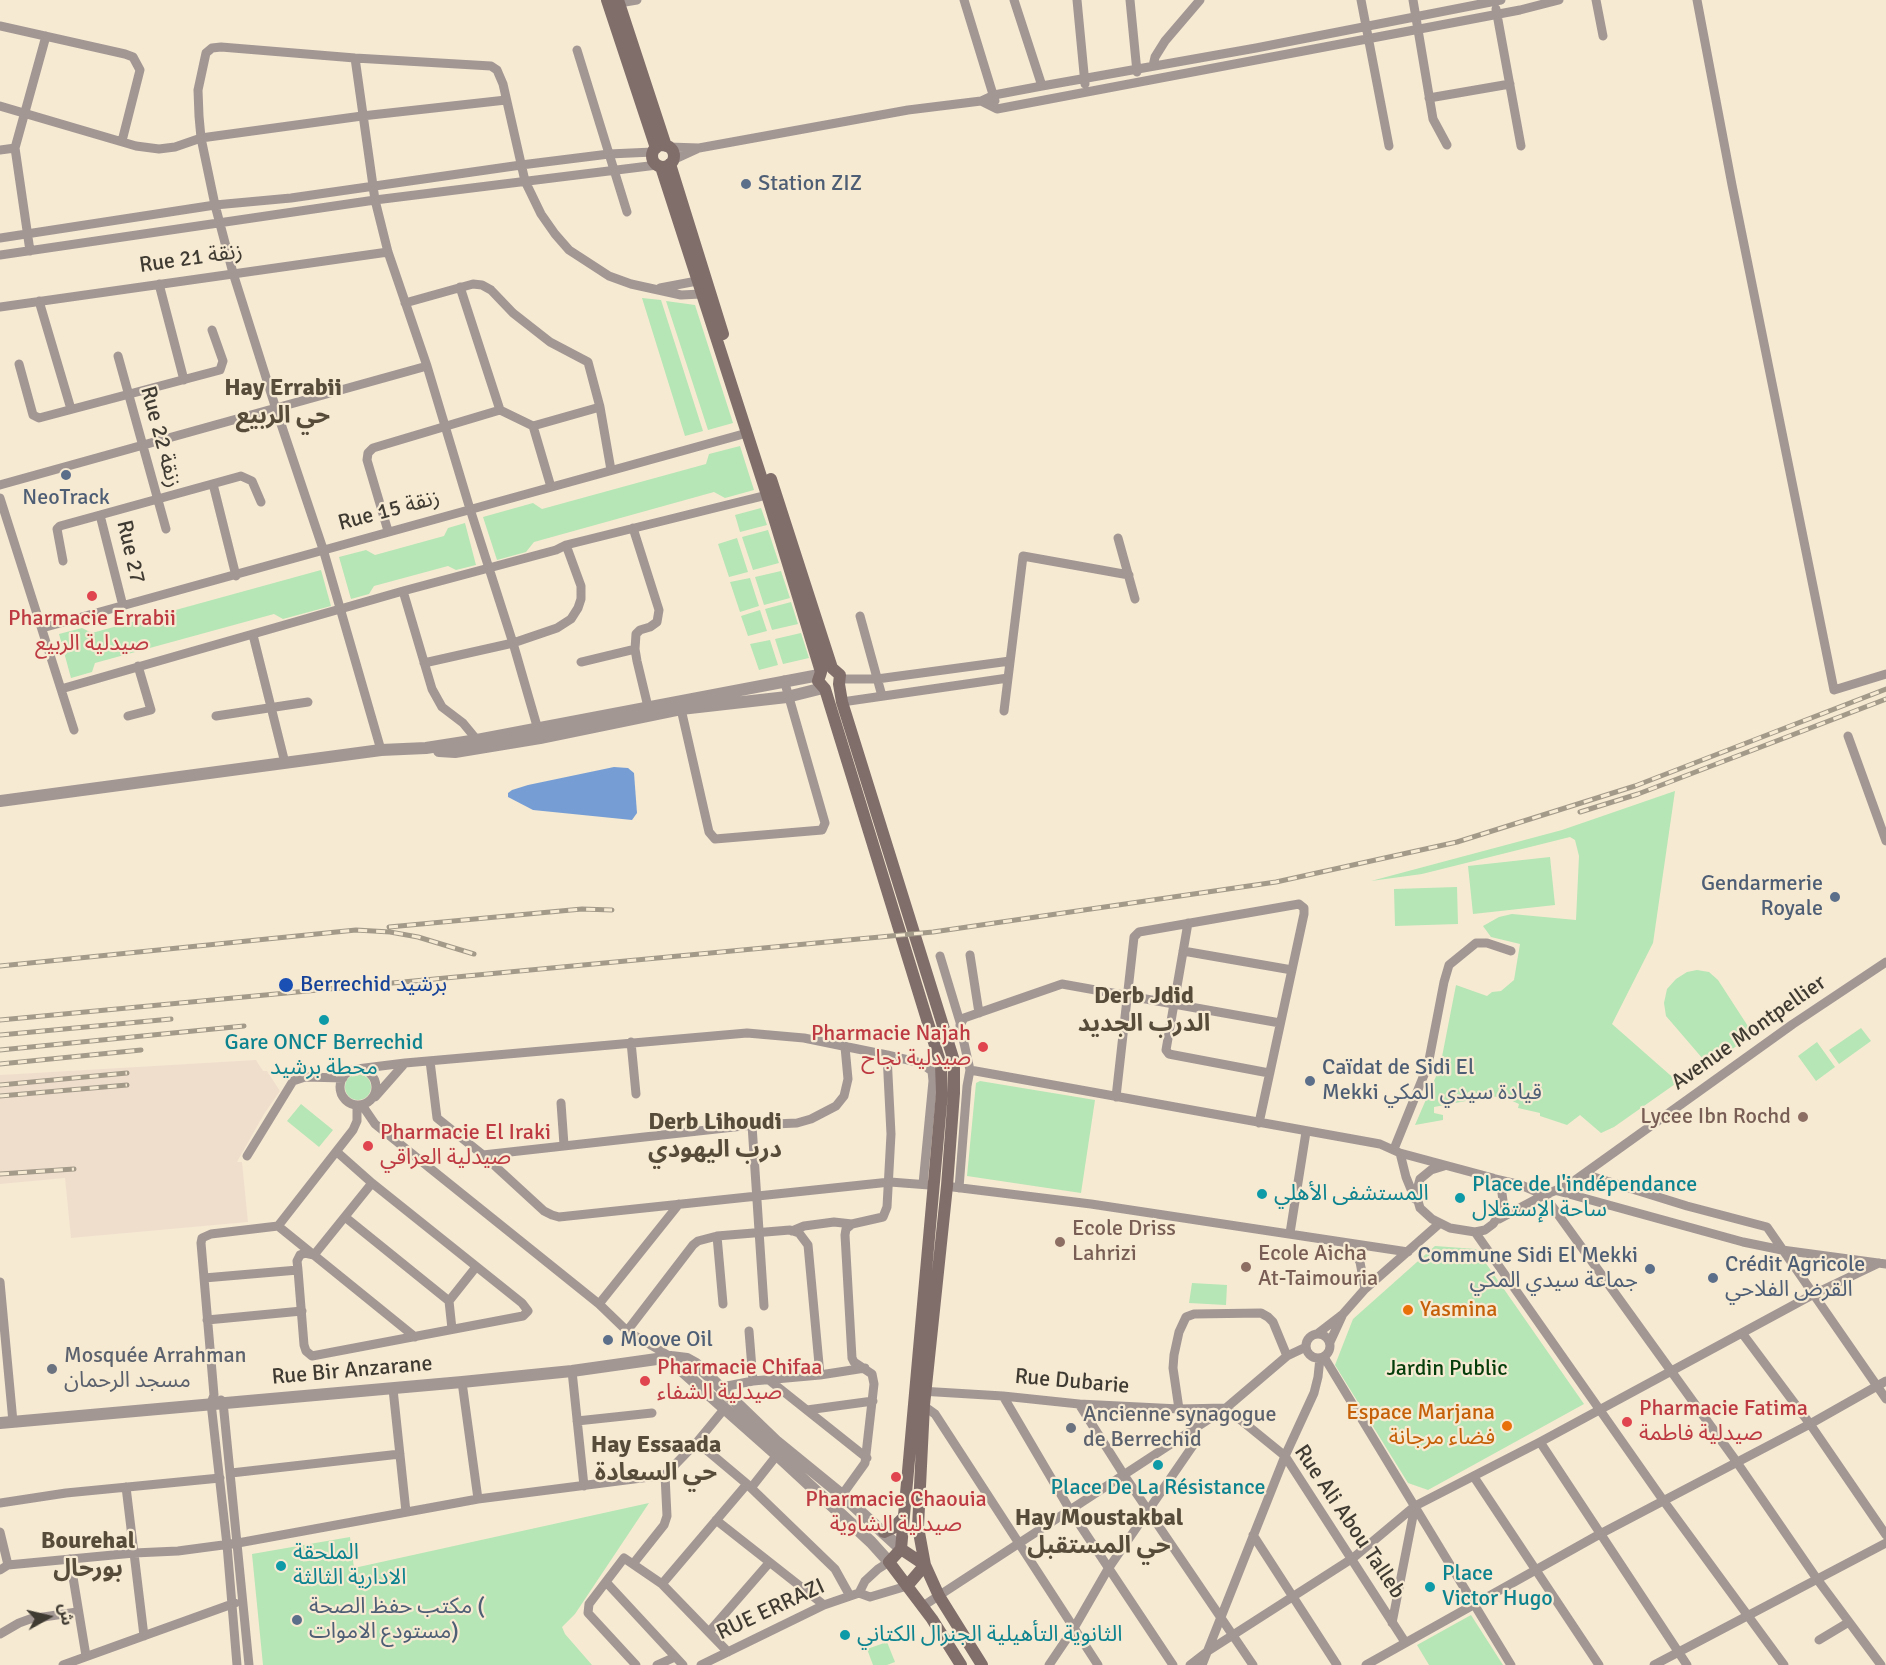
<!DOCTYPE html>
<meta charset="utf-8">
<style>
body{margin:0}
#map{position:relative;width:1886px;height:1665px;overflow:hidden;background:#f6ead3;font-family:Signika,"Noto Sans Arabic",sans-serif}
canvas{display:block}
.north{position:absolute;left:18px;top:1587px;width:60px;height:60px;-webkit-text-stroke:4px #f6ead3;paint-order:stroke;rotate:82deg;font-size:16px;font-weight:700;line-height:24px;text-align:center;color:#403b32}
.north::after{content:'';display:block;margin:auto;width:21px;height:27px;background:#403b32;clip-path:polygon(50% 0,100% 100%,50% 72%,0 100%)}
</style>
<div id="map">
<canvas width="1886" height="1665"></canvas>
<div class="north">ش</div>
</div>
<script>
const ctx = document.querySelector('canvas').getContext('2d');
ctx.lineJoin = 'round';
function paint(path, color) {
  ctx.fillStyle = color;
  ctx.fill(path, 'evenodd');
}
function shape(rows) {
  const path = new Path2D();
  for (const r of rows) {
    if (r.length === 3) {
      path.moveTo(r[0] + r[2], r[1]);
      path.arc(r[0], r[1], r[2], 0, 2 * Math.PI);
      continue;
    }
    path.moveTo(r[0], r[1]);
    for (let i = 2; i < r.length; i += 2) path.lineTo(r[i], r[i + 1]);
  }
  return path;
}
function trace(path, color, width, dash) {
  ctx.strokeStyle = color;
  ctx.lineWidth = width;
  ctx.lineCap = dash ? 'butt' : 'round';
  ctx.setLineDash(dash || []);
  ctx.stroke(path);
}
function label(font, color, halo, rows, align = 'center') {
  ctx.font = font + ' Signika,"Noto Sans Arabic",sans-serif';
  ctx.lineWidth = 4.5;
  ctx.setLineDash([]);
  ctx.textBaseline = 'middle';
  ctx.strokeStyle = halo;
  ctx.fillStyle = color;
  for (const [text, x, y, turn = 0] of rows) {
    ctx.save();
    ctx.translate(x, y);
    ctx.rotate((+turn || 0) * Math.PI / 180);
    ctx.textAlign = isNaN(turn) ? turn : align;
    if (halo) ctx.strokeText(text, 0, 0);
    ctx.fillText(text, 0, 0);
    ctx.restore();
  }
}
const industrial = shape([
 [256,1060,263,1071,267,1071,280,1091,264,1114,237,1162,242,1162,248,1222,71,1238,65,1178,0,1184,0,1075]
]);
const green = shape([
 [642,298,661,300,703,431,685,436],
 [666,301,695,305,733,423,708,430],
 [740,446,754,490,725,498,714,492,534,542,526,552,497,560,483,517,533,503,542,509,706,464,709,454],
 [761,508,767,525,740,532,735,515],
 [465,523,476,565,456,570,448,566,374,586,369,594,351,599,339,557,366,550,375,555,444,536,448,528],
 [768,530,779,563,753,570,742,537],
 [737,538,748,572,729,577,718,544],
 [321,570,331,606,283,619,274,614,95,663,92,672,71,678,59,634,82,628,92,633],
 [781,571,790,598,764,605,755,577],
 [750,578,759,606,740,612,730,582],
 [791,602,798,624,772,630,765,609],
 [760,610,767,631,748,636,741,616],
 [801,633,809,658,783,664,775,639],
 [770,640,778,665,759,670,750,644],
 [1675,791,1653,943,1612,1024,1678,1082,1614,1127,1601,1133,1580,1115,1567,1125,1540,1116,1540,1113,1518,1108,1519,1104,1508,1099,1468,1092,1466,1101,1434,1107,1434,1113,1443,1115,1443,1120,1415,1125,1440,1067,1456,985,1487,996,1492,992,1501,991,1514,980,1520,944,1491,937,1483,926,1499,917,1512,914,1576,920,1579,856,1575,840,1570,837,1422,874,1371,881,1562,830],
 [1550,857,1555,905,1473,914,1468,866],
 [1457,887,1458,924,1395,926,1394,889],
 [1697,970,1709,972,1718,980,1753,1034,1709,1066,1666,1016,1664,1003,1667,989,1676,979,1687,972],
 [1861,1028,1871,1041,1839,1064,1829,1050],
 [1817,1042,1835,1067,1816,1081,1798,1056],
 [358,1087,13],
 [980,1081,1095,1100,1081,1193,967,1176,976,1083],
 [301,1104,333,1130,319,1147,287,1121],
 [1435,1246,1476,1249,1584,1404,1428,1490,1408,1483,1335,1365,1353,1319],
 [1192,1283,1227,1285,1226,1305,1189,1303],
 [649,1503,575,1614,562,1627,565,1634,592,1665,263,1665,252,1554,350,1537,354,1568],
 [1471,1615,1503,1665,1429,1665,1417,1645],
 [887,1642,895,1662,887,1665,873,1665,867,1649]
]);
const water = shape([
 [614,767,628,768,634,773,637,813,632,820,533,810,508,797,508,793,512,790,528,785]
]);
const minor = shape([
 [964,0,995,101],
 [1014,0,1042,86],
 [1077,0,1085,84],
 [1130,0,1137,72],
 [1361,0,1389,146],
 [1413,0,1433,119,1447,145],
 [1596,0,1603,36],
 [1697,0,1732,185,1834,690,1886,674],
 [619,3,637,0],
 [1496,9,1521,146],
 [0,26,125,54,133,57,140,70,122,141],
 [577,50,627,212],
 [355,58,375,200,388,252,427,366,470,509,513,643,539,733],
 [1153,66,1155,57,1165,41,1200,0],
 [1429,98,1510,84],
 [981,101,997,109,1520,10,1559,0],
 [0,106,136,146,159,149,175,147,201,138,362,116,506,100],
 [669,147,699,148,908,110,981,101,994,95,1042,86,1256,48,1501,0],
 [0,150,15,148],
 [673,160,697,149],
 [0,238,215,205,291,198,521,165,609,154,653,152],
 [30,251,15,148,46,36],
 [0,255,375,200,657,165],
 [159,284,184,380],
 [460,287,500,410,533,426,600,407],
 [660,288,697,281],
 [39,301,71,409],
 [405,303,473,284,482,285,491,290,513,313,550,342,588,362,600,407,611,470],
 [0,307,388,252],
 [118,356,166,529],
 [19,364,33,415,39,418,220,370,223,361,212,330],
 [533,426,551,487],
 [213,484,236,576],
 [0,485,427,366],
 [0,498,74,730],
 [633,528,659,610,657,622,650,627,640,630,636,634,635,649,637,661,649,711],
 [388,531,367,460,368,453,373,448,500,410],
 [1118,538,1135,599],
 [63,561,57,529,60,526,100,515],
 [403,591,432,689,442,707,463,723,477,740],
 [123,606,100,515,241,476,252,481,261,502],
 [860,616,882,696],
 [42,628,747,433],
 [253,635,285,763],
 [581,662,635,649],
 [424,663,513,643,557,628,571,619,578,608,581,599,581,586,566,545],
 [840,679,877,679,1010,661],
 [61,689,403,591,556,550,566,545,767,495],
 [842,702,1008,678],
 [681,709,709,832,715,839,822,830,825,823,784,680],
 [1004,711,1023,556,1129,575],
 [128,716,151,710,138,666],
 [216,716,308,702],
 [1848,736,1886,841],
 [381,750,323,549,276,409,233,273,215,205,201,138,199,116,198,90,206,53,212,48,221,47,355,58,491,66,497,70,503,84,525,181,541,214,555,234,569,250,609,276,631,284,681,295,701,294],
 [1188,923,1166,1050,1169,1054,1174,1055,1269,1073],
 [1183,951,1292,970],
 [970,955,979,1013],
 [940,956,960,1022],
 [631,1042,636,1094],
 [430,1061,437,1118,483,1155,544,1211,552,1215,559,1217,890,1182,929,1185],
 [358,1087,18],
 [357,1069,405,1063,747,1033,804,1038,887,1055,921,1063,932,1071,933,1081,923,1184],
 [970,1070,1380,1144,1400,1153,1493,1178,1501,1186,1504,1208,1493,1224,1485,1230,1475,1232,1450,1228,1432,1219,1420,1208,1416,1194,1420,1179,1431,1170,1444,1166],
 [375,1097,405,1063],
 [1116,1097,1134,937,1139,932,1299,904,1304,908,1304,914,1259,1123],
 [561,1103,564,1145],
 [362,1105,375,1124,599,1304,627,1331,671,1357],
 [752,1125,764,1306],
 [1394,1149,1428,1065,1444,982,1449,965,1476,943,1487,943,1511,951],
 [1400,1153,1406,1177,1415,1199],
 [483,1155,752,1125,797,1123,811,1119,836,1106,844,1096,848,1079,845,1047],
 [247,1156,293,1081,305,1077,343,1078],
 [1584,1174,1687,1206,1767,1227,1886,1399],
 [1495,1179,1521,1185,1544,1195,1736,1461,1817,1579,1881,1665],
 [953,1187,1091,1204,1408,1252],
 [959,1188,967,1086,970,1070,960,1025,964,1018,1062,984,1280,1023],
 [1558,1191,1743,1242,1782,1250,1886,1264],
 [345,1217,449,1301,452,1329],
 [1499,1219,1544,1195,1567,1186,1793,1024,1886,962],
 [278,1226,415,1337],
 [792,1231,804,1226,834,1222,852,1224],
 [1475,1232,1663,1500,1784,1665],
 [1290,1233,1306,1132],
 [717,1236,723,1304],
 [1350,1244,1360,1262,1365,1289],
 [298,1270,304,1345,306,1351,312,1356,523,1316,528,1311,522,1303,372,1183,337,1152],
 [204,1278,298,1270,297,1261,300,1255,305,1253,314,1255,372,1183],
 [0,1282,13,1422],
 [449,1301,476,1267],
 [599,1304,679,1204],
 [207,1320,302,1311],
 [627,1331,693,1245,698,1241,717,1236,790,1230,799,1233,808,1245,820,1375],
 [749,1331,753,1381],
 [1742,1333,1810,1424,1886,1535],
 [1317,1334,1343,1314,1365,1289,1440,1223],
 [1318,1346,12],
 [1330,1342,1342,1316],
 [1324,1357,1511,1665],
 [572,1371,584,1486],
 [769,1380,867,1458],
 [462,1382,478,1499],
 [722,1387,753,1381,820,1375,865,1368],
 [393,1389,406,1512],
 [920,1391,1003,1396,1079,1404,1179,1409,1226,1408],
 [1003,1396,1070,1510,1173,1665],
 [221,1400,223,1402,249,1665],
 [921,1404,935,1414,1098,1665],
 [1079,1404,1124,1475,1253,1665],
 [1226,1408,1285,1456,1405,1642],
 [1179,1409,1173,1368,1174,1355,1179,1332,1186,1317,1194,1314,1261,1313,1268,1317,1273,1322,1287,1356],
 [807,1410,873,1401],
 [577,1421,652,1413],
 [697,1442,747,1484,835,1569,850,1596],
 [1540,1442,1687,1665],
 [231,1473,400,1454],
 [1474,1477,1599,1665],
 [126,1487,144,1636],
 [751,1488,777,1455],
 [842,1495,865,1463,874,1384,872,1374,854,1362,852,1358,845,1235,846,1229,852,1224,883,1217,887,1207,891,1134,887,1055],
 [0,1503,66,1493,220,1478],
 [716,1520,824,1605],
 [0,1532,8,1565],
 [1253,1535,1337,1665],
 [70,1559,86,1656],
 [633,1564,664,1525,667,1516,665,1475],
 [0,1570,8,1565,134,1553,178,1551,238,1543,478,1499,665,1475,697,1442,725,1408],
 [606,1582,683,1665],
 [662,1584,747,1484],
 [859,1593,870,1597,907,1586],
 [859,1593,865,1581,878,1569,889,1562],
 [923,1606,1226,1408,1287,1356,1306,1347],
 [1392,1623,1415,1506],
 [709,1632,769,1563],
 [0,1634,19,1623,30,1619,77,1612],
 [1819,1640,1849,1622],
 [63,1665,235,1603],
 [237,1665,227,1545,211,1403,214,1395,201,1243,202,1238,211,1234,278,1226,353,1130,357,1121,357,1106],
 [636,1665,588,1613,589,1604,624,1558,662,1584,728,1652],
 [657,1665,675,1657],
 [701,1665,824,1605,859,1593],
 [1049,1665,1074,1628,1108,1569,1194,1444,1197,1437,1196,1428],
 [1190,1665,1208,1651,1353,1558,1415,1506,1540,1442,1814,1294,1879,1263],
 [1202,1665,1285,1456,1314,1393,1318,1377,1320,1358],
 [1366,1665,1600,1534,1810,1424,1886,1381],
 [1654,1665,1886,1543]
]);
const tertiary = shape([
 [439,751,455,752,540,738,681,709,787,697,823,688],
 [0,801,381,750,426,748,477,740,819,675],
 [671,1357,680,1369,777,1455,871,1542,889,1562],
 [0,1423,462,1382,572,1371,671,1357,687,1359,696,1364,777,1442,842,1495,901,1549]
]);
const secondary = shape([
 [607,0,656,148],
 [618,0,666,146],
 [663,156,11],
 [670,164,723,334],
 [661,167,767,495,821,672,818,681,825,689,941,1065,942,1093,901,1549,889,1562,932,1619,961,1665],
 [771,479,832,668,840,675,839,684,842,702,954,1061,954,1093,947,1186,924,1405,918,1527,925,1565,939,1596,982,1665],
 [884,1532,893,1528,903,1518],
 [901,1549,925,1565],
 [907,1586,925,1565]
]);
const rail = shape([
 [1580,812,1638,794,1886,699],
 [389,927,582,909,612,910],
 [0,966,356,930,390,932,418,937,474,954],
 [0,1020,933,932,1276,882,1457,842,1635,786,1886,689],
 [0,1035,171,1019],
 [0,1050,244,1026],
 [0,1064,141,1050],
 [0,1085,127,1073],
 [0,1096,127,1085],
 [0,1174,74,1169]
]);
const markers = [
 [746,184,6,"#5c6f8a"],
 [66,475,6,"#5c6f8a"],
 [92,596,6,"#e0444e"],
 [1835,897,6,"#5c6f8a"],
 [286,985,8,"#1a4fb4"],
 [324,1020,6,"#0f9aa8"],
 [983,1047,6,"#e0444e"],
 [1310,1081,6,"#5c6f8a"],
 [1803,1117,6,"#8d6e63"],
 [368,1146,6,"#e0444e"],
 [1262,1194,6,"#0f9aa8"],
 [1460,1198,6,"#0f9aa8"],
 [1060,1242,6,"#8d6e63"],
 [1246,1267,6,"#8d6e63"],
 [1650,1269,6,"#5c6f8a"],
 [1713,1278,6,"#5c6f8a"],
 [1408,1310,6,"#e8710a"],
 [608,1340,6,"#5c6f8a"],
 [52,1369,6,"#6b7280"],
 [645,1381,6,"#e0444e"],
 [1627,1422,6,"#e0444e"],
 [1507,1426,6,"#e8710a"],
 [1071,1428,6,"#6b7280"],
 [1158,1465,6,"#0f9aa8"],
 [896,1477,6,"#e0444e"],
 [281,1566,6,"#0f9aa8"],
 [1430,1587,6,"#0f9aa8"],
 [297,1620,6,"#5c6f8a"],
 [845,1635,6,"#0f9aa8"]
];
const serviceNames = [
 ["Station ZIZ",758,184],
 ["NeoTrack",66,498,"center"],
 ["Gendarmerie",1823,884,"right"],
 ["Royale",1823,909,"right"],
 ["Caïdat de Sidi El",1322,1068],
 ["Mekki قيادة سيدي المكي",1322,1093],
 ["Commune Sidi El Mekki",1638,1256,"right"],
 ["جماعة سيدي المكي",1638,1281,"right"],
 ["Crédit Agricole",1725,1265],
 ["القرض الفلاحي",1725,1290],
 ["Moove Oil",620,1340],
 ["مكتب حفظ الصحة (",309,1607],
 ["مستودع الاموات)",309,1632]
];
const streetNames = [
 ["Rue 21 زنقة",191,259,-8],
 ["Rue 22 زنقة",160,437,75],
 ["Rue 15 زنقة",389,511,-15],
 ["Rue 27",130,552,77],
 ["Avenue Montpellier",1749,1033,-35],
 ["Rue Bir Anzarane",352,1371,-5],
 ["Rue Dubarie",1072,1382,5],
 ["Rue Ali Abou Talleb",1349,1522,56],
 ["RUE ERRAZI",771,1610,-25]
];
const healthNames = [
 ["Pharmacie Errabii",92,619,"center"],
 ["صيدلية الربيع",92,644,"center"],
 ["Pharmacie Najah",971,1034,"right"],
 ["صيدلية نجاح",971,1059,"right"],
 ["Pharmacie El Iraki",380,1133],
 ["صيدلية العراقي",380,1158],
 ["Pharmacie Chifaa",657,1368],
 ["صيدلية الشفاء",657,1393],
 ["Pharmacie Fatima",1639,1409],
 ["صيدلية فاطمة",1639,1434],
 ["Pharmacie Chaouia",896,1500,"center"],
 ["صيدلية الشاوية",896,1525,"center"]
];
const transitNames = [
 ["Berrechid برشيد",300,985]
];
const cultureNames = [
 ["Gare ONCF Berrechid",324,1043,"center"],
 ["محطة برشيد",324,1068,"center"],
 ["Place de l'indépendance",1472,1185],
 ["ساحة الإستقلال",1472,1210],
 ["المستشفى الأهلي",1274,1194],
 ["Place De La Résistance",1158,1488,"center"],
 ["الملحقة",293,1553],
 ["الادارية الثالثة",293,1578],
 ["Place",1442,1574],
 ["Victor Hugo",1442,1599],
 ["الثانوية التأهيلية الجنرال الكتاني",857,1635]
];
const educationNames = [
 ["Lycee Ibn Rochd",1791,1117,"right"],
 ["Ecole Driss",1072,1229],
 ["Lahrizi",1072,1254],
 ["Ecole Aicha",1258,1254],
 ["At-Taimouria",1258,1279]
];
const foodNames = [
 ["Yasmina",1420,1310],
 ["Espace Marjana",1495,1413,"right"],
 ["فضاء مرجانة",1495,1438,"right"]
];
const worshipNames = [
 ["Mosquée Arrahman",64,1356],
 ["مسجد الرحمان",64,1381],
 ["Ancienne synagogue",1083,1415],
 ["de Berrechid",1083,1440]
];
const parkNames = [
 ["Jardin Public",1447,1369]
];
const neighbourhoodNames = [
 ["Hay Errabii",283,389],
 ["حي الربيع",283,417],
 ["Derb Jdid",1144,997],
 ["الدرب الجديد",1144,1025],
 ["Derb Lihoudi",715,1123],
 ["درب اليهودي",715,1151],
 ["Hay Essaada",656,1446],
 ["حي السعادة",656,1474],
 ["Hay Moustakbal",1099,1519],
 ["حي المستقبل",1099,1547],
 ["Bourehal",88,1542],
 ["بورحال",88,1570]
];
paint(industrial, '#f0decd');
paint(green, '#b6e6b5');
paint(water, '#779ed4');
trace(minor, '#a39794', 9);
trace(tertiary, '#a39794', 12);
trace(secondary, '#806e6b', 12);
trace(rail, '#a39a89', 5);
trace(rail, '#f6ead3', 3, [9]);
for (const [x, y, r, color] of markers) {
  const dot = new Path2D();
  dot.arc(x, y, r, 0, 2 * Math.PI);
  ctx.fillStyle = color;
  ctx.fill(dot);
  trace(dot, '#f6ead3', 2);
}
label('22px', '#4e5e75', '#f6ead3', serviceNames, 'left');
label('22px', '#403b32', '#f6ead3', streetNames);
label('22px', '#be3a42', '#f6ead3', healthNames, 'left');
label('22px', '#164399', '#f6ead3', transitNames, 'left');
label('22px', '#0d838f', '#f6ead3', cultureNames, 'left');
label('22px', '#785e54', '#f6ead3', educationNames, 'left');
label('22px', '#c56008', '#f6ead3', foodNames, 'left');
label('22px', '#5b616d', '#f6ead3', worshipNames, 'left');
label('22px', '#053d0b', '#f6ead3', parkNames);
label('bold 24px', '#564c39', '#f6ead3', neighbourhoodNames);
</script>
